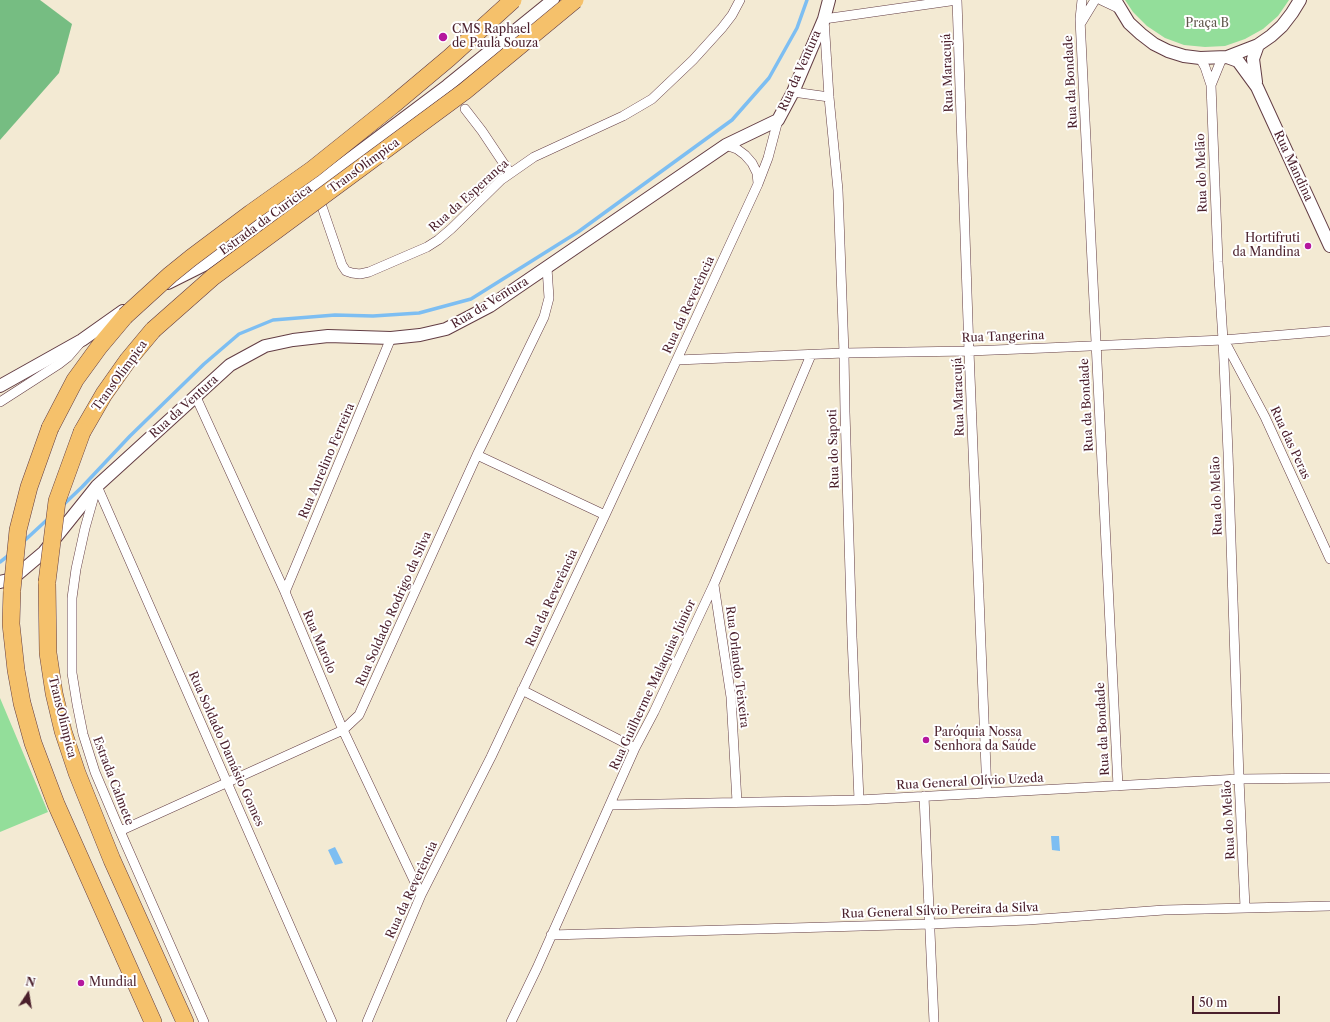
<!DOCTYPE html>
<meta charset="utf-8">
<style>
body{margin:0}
#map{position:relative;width:1330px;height:1022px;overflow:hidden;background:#f3ead3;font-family:"Libre Caslon Text",serif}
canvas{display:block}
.north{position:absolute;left:8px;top:974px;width:40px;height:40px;-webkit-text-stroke:3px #fff;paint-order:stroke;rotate:12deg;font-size:11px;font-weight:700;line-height:16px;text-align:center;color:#4a1f2b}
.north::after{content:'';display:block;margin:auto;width:14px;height:18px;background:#4a1f2b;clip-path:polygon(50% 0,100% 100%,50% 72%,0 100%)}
.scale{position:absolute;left:1192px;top:996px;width:88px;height:18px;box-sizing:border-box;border:2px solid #4a1f2b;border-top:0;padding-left:5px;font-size:12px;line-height:14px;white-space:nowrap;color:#4a1f2b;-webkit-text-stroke:3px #fff;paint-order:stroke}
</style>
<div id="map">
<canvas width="1330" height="1022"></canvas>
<div class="north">N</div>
<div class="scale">50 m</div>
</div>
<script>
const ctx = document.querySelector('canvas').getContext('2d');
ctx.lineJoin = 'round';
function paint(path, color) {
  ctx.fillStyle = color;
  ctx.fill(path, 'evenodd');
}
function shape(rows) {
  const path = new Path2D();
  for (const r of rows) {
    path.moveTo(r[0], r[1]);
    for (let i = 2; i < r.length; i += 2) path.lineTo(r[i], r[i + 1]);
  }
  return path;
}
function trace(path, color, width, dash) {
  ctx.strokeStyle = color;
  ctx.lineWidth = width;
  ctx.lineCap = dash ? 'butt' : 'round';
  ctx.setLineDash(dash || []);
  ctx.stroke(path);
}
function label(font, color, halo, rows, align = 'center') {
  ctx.font = font + ' "Libre Caslon Text",serif';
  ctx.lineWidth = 4;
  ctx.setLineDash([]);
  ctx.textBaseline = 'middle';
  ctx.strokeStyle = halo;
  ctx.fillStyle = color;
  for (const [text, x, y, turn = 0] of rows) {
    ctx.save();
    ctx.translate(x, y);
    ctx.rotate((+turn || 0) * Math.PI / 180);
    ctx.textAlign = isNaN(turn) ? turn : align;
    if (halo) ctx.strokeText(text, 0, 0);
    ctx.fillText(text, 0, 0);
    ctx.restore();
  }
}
const green = shape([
 [1125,0,1289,0,1278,16,1263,29,1245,39,1225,46,1205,47,1184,45,1165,38,1147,26,1133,12],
 [0,698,48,812,0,832]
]);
const forest = shape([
 [0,0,40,0,72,24,59,73,0,140]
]);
const water = shape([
 [1051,836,1059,836,1060,851,1052,850],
 [335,847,343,863,335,865,328,850]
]);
const stream = shape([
 [62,506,82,487,130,436,204,364,239,334,273,320,335,315,373,316,419,313,471,299,578,232,732,120,769,78,797,28,807,0],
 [23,542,49,518],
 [0,562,9,555]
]);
const minor = shape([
 [957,0,969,351,987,793],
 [1082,0,1080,19,1118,786],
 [1101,0,1120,9],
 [1081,23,1095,0],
 [1200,58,1205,67,1211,85,1218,262,1223,340,1228,452,1239,779,1245,907],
 [1211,85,1222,58],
 [793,92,829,97],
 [465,109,482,131,510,173],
 [726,145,737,149,745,155,752,163,757,173,758,183],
 [318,195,342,265,346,271,352,273,360,274,369,272,427,247,438,240,451,229,501,180,534,157,623,116,652,99,693,60,722,28,732,15,740,0],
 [1225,342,1265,417,1330,559],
 [677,360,844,353,969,351,1045,348,1223,340,1330,331],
 [196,397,285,592,343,730,421,895],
 [0,402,59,364,68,357,80,343],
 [477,455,605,515],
 [97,486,332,1022],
 [96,489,85,528,76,569,72,598,72,673,77,704,83,734,95,772,120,831,204,1022],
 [714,585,731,697,737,802],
 [285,592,391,338],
 [522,690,635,748],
 [924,796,934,1022],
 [859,800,852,637,845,412,844,353,838,190,829,97,824,19,957,0],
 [611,805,859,800,1239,779,1330,778],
 [120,831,343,730,359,715,477,455,544,317,549,298,547,268],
 [551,935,930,924,1028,920,1164,910,1330,906],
 [367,1022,421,895,491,757,605,515,758,184,768,158,778,120],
 [511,1022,537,968,635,748,654,712,714,584,811,355]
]);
const tertiary = shape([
 [1115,0,1129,23,1141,34,1154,44,1168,51,1184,56,1200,58,1227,57,1258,45,1271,36,1282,26,1292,13,1300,0],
 [1227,57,1238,61,1257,87,1330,246],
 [1256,82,1253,59,1258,45],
 [168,283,204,265,315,185,447,86,553,0],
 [0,386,82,340,123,311],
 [0,582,12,579,44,552,97,486,230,365,265,346,293,340,328,336,391,338,420,335,446,329,490,306,726,145,778,120,793,92,824,19,829,0]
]);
const motorway = shape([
 [50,428,75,380,99,347,125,316],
 [82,432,104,394,128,360,153,330],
 [47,582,48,653,54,693,63,731,77,773,112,860,185,1022],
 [12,590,11,624,16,670,22,703,33,743,56,804,153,1022]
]);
const motorwayBridge = shape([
 [125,316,170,275,191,258,251,213,313,169,393,105,449,58,513,0],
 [153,330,213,277,465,91,575,0],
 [47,582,57,501,82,432],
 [12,590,18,530,29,487,50,428]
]);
const markers = [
 [443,37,5,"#b5179e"],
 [1308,246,4,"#b5179e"],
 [926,740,4,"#b5179e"],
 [81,983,4,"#b5179e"]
];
const parkNames = [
 ["Praça B",1207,24]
];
const poiNames = [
 ["CMS Raphael",452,30],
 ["de Paula Souza",452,44],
 ["Hortifruti",1300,239,"right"],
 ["da Mandina",1300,253,"right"],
 ["Paróquia Nossa",934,733],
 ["Senhora da Saúde",934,747],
 ["Mundial",89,983]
];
const streetNames = [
 ["Rua da Ventura",800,71,-66],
 ["Rua Maracujá",948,73,-92],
 ["Rua da Bondade",1071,82,-93],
 ["TransOlímpica",364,166,-36],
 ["Rua Mandina",1293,166,65],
 ["Rua do Melão",1202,173,-92],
 ["Rua da Esperança",469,196,-42],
 ["Estrada da Curicica",266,220,-36],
 ["Rua da Ventura",490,303,-31],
 ["Rua da Reverência",689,305,-65],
 ["Rua Tangerina",1003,337,-2],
 ["TransOlímpica",120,376,-54],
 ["Rua Maracujá",959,397,-92],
 ["Rua da Bondade",1087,405,-93],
 ["Rua da Ventura",184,407,-42],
 ["Rua das Peras",1290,443,65],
 ["Rua do Sapoti",834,449,-92],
 ["Rua Aurelino Ferreira",327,461,-67],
 ["Rua do Melão",1217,496,-92],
 ["Rua da Reverência",552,598,-65],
 ["Rua Soldado Rodrigo da Silva",394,609,-66],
 ["Rua Marolo",319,642,67],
 ["Rua Orlando Teixeira",737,667,83],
 ["Rua Guilherme Malaquias Júnior",653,685,-65],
 ["TransOlímpica",62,717,76],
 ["Rua da Bondade",1103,729,-93],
 ["Rua Soldado Damásio Gomes",226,749,66],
 ["Estrada Calmete",113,781,69],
 ["Rua General Olívio Uzeda",970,782,-3],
 ["Rua do Melão",1229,820,-93],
 ["Rua da Reverência",412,890,-65],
 ["Rua General Sílvio Pereira da Silva",940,911,-2]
];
paint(green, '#93de9a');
paint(forest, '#76bd82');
paint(water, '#7dbef2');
trace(stream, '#7dbef2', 3.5);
trace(minor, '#633d44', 10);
trace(tertiary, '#633d44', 14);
trace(motorway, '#633d44', 18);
trace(minor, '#fff', 9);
trace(tertiary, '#fff', 12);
trace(motorway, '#f5c16b', 17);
trace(motorwayBridge, '#633d44', 18, []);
trace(motorwayBridge, '#f5c16b', 17);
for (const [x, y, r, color] of markers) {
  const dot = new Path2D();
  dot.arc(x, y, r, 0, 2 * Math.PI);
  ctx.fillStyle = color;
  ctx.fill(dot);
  trace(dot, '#fff', 1.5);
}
label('12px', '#60584c', '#fff', parkNames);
label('12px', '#4a1f2b', '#fff', poiNames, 'left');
label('12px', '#4a1f2b', '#fff', streetNames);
</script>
